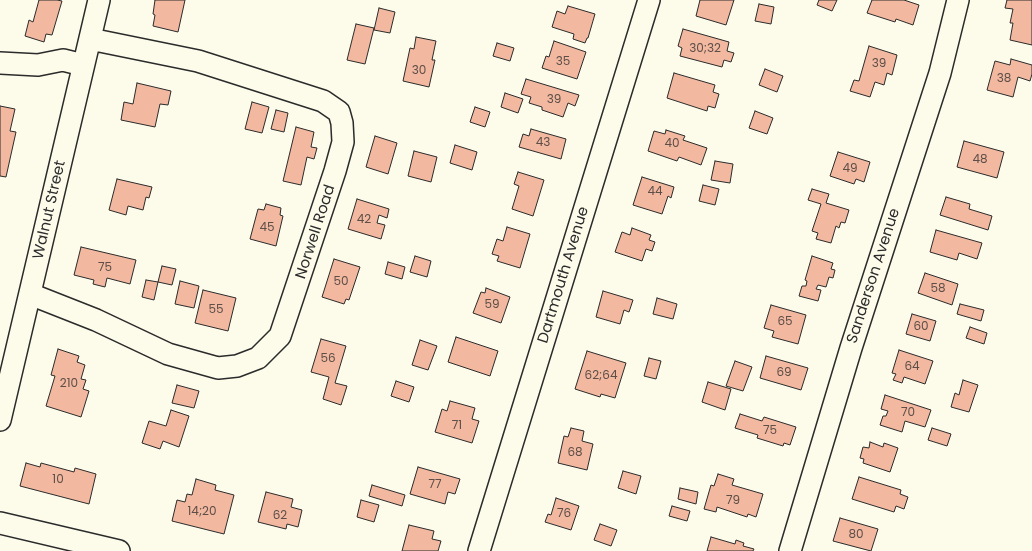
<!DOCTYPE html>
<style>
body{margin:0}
canvas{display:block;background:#fdfbea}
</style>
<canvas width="1032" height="551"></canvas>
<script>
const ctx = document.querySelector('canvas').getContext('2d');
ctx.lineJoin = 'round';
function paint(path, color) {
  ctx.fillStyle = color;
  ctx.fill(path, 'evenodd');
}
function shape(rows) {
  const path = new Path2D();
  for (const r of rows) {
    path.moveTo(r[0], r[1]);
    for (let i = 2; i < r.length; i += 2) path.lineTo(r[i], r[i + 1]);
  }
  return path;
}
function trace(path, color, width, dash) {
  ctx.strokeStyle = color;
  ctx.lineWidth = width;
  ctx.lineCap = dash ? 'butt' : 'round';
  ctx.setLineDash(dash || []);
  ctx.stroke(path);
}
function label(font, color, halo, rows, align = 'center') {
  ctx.font = font + ' Poppins,sans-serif';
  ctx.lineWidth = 4;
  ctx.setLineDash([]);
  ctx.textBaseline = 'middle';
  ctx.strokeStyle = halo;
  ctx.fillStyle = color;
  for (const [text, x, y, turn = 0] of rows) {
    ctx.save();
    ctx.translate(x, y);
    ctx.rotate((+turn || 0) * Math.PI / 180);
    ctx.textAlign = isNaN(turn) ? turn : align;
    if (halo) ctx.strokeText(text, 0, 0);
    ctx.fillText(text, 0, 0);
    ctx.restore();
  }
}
const building = shape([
 [39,0,57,0,62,1,52,35,46,34,44,42,25,36,29,20,33,22,39,0],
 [155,0,185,0,178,32,153,26,155,15,153,14,155,0],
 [700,0,734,0,726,25,696,16,700,0],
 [819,0,837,0,832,11,817,5,819,0],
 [872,0,904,0,919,5,913,25,896,19,895,22,867,13,872,0],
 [1007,0,1032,0,1032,45,1010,40,1013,23,1010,23,1013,9,1005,8,1007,0],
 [759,4,774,7,771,24,755,21,759,4],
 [568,6,595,14,588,38,587,38,585,43,573,39,574,34,552,27,557,11,565,14,568,6],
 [379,8,395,12,390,33,374,30,379,8],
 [356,24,374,28,365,64,347,60,356,24],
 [683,29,729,42,727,51,734,53,731,62,724,60,722,67,680,56,682,48,678,46,683,29],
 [416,37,436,41,432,60,435,60,429,87,403,81,410,48,414,49,416,37],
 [554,41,586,52,577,79,542,68,546,56,549,57,554,41],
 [497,43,514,48,510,61,493,56,497,43],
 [869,46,897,55,892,75,887,73,884,85,875,82,870,97,850,91,854,80,859,81,869,46],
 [1011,59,1032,65,1032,74,1030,81,1018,77,1013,97,987,90,995,61,1010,65,1011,59],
 [765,69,783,76,777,92,759,85,765,69],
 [674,73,715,85,713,92,719,94,715,108,708,106,707,111,667,98,674,73],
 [526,79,579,95,575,106,568,103,563,117,542,110,542,107,529,103,531,97,521,94,526,79],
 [137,83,171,91,168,105,160,104,155,127,121,120,124,102,133,104,137,83],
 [505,93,523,99,518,113,501,107,505,93],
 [252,102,269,107,262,133,245,129,252,102],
 [0,106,15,109,10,131,16,132,6,177,0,176,0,106],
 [475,107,490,112,485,127,470,122,475,107],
 [276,110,288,113,284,132,271,129,276,110],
 [755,111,773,118,767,134,749,128,755,111],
 [296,127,314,132,311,147,317,148,314,159,307,157,301,185,283,181,296,127],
 [531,129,566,139,561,159,519,147,523,134,529,136,531,129],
 [666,130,685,136,683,140,707,148,701,165,679,157,677,161,648,151,654,131,665,134,666,130],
 [375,136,397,143,388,174,366,167,375,136],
 [964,141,1004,152,997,178,957,167,964,141],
 [455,145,477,152,472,170,450,163,455,145],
 [414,151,437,157,431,182,408,176,414,151],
 [838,152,870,162,864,182,856,179,854,184,830,176,838,152],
 [715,161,733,164,730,183,711,180,715,161],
 [518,172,544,180,533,216,512,209,519,186,514,184,518,172],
 [642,177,674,187,671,198,668,196,662,214,633,205,642,177],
 [117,179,152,187,149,198,146,197,143,210,128,206,126,215,109,210,117,179],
 [703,185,719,189,715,205,699,201,703,185],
 [812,189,829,194,826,203,849,210,845,223,841,222,839,228,836,226,831,243,816,239,818,233,812,231,821,204,808,200,812,189],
 [946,197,970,204,969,209,992,216,988,230,940,215,946,197],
 [357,199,389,209,387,218,379,215,377,223,385,225,381,239,348,229,357,199],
 [266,204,281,208,280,215,283,216,276,246,250,239,258,209,264,210,266,204],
 [507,227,530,234,520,268,497,261,499,256,492,254,497,239,503,241,507,227],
 [632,228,651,235,649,240,655,242,652,251,646,249,642,261,615,252,622,232,630,235,632,228],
 [936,230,982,243,977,259,959,253,957,260,930,252,936,230],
 [81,247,136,260,130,284,107,278,105,287,93,284,94,280,74,275,81,247],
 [415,256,431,261,427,277,410,272,415,256],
 [812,256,833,263,831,269,835,270,833,278,829,277,826,287,818,285,816,289,821,290,818,301,799,296,802,286,806,286,807,281,805,280,812,256],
 [334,259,360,267,349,300,346,299,344,304,322,297,334,259],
 [388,262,405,267,402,279,385,274,388,262],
 [162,266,176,269,172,285,158,282,162,266],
 [925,273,958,284,952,305,918,293,925,273],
 [146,280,158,282,154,300,142,297,146,280],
 [180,281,199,286,194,308,175,304,180,281],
 [486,288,510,297,501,323,473,313,481,292,485,293,486,288],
 [203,290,236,298,228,331,195,323,203,290],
 [603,291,633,300,629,312,624,310,620,324,596,317,603,291],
 [657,298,677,304,673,319,653,314,657,298],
 [960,304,984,310,981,321,957,314,960,304],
 [771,305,806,315,798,344,772,337,774,331,764,328,771,305],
 [912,314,936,321,930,341,906,334,912,314],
 [970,327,987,333,984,344,966,338,970,327],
 [456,337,498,351,490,376,448,362,456,337],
 [321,339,346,346,335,383,347,386,341,405,323,399,329,377,311,372,321,339],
 [420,340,437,346,428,370,412,365,420,340],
 [58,349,79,356,77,362,85,365,81,379,86,380,83,389,89,391,81,417,46,406,55,376,51,375,58,349],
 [899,350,933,361,925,384,904,377,902,383,893,380,896,374,892,373,899,350],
 [587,351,626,363,615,398,601,394,600,397,575,389,587,351],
 [766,356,808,368,801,390,760,378,766,356],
 [649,358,661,361,656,379,644,376,649,358],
 [735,361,752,367,743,391,726,386,735,361],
 [963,380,978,385,969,412,951,407,955,393,959,395,963,380],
 [396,381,414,387,409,402,391,396,396,381],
 [708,382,731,389,725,410,702,402,708,382],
 [177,385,199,391,194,408,172,403,177,385],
 [885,395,931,410,925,427,905,421,902,432,880,425,883,416,886,416,888,411,881,409,885,395],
 [450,401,475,408,472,419,479,421,472,443,435,432,442,409,447,411,450,401],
 [171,410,189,416,179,447,163,441,160,449,142,443,149,421,166,426,171,410],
 [740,414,762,421,764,417,796,427,790,445,784,443,783,446,757,438,758,435,735,428,740,414],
 [571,428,584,431,582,441,593,444,587,470,558,463,564,436,568,437,571,428],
 [932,428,951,434,947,446,928,440,932,428],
 [870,442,883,447,884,443,898,448,890,472,863,463,864,459,860,458,863,447,869,448,870,442],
 [26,463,40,467,41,463,74,472,75,468,96,474,89,504,20,486,26,463],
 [418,467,460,479,455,494,448,492,445,504,410,494,418,467],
 [623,471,641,476,636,494,618,488,623,471],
 [718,474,734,479,732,485,763,494,756,517,748,514,747,517,717,507,716,512,704,509,711,485,714,486,718,474],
 [859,477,901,490,900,494,908,497,904,509,896,506,894,512,852,499,859,477],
 [196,479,216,485,215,490,234,495,224,534,172,521,177,500,185,502,187,494,192,495,196,479],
 [372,485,405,495,402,506,369,496,372,485],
 [680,488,698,492,696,504,678,499,680,488],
 [266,492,293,499,291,507,302,510,298,527,287,524,286,529,258,522,266,492],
 [556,498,579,506,571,530,545,522,548,514,551,515,556,498],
 [361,500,379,505,374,522,357,517,361,500],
 [672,506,690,511,687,521,669,516,672,506],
 [840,518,878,529,871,551,833,541,840,518],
 [600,524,617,530,611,546,594,540,600,524],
 [409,525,434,531,432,539,441,541,438,551,402,551,409,525],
 [711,537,735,544,736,540,744,543,743,546,754,549,753,551,707,551,711,537]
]);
const minor = shape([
 [0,63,38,65,63,60,83,65],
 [30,294,96,320,168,354,218,368,237,366,258,358,280,336,335,171,343,142,342,123,339,112,323,101,198,61,90,39],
 [0,420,99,0],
 [0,523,119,551],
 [479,551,649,0],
 [790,551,851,348,940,73,958,0]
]);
const numberNames = [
 ["30;32",705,49],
 ["35",563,62],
 ["39",879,64],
 ["30",419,71],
 ["38",1004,79],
 ["39",554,100],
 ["43",543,143],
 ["40",672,144],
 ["48",980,160],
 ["49",850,169],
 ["44",655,192],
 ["42",364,220],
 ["45",267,228],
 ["75",105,268],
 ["50",341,282],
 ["58",938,289],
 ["59",492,305],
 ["55",216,310],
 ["65",785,322],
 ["60",921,327],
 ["56",328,359],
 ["64",912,367],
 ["69",784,373],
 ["62;64",601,376],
 ["210",69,384],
 ["70",908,413],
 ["71",457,426],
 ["75",770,431],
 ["68",575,453],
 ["10",58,480],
 ["77",435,485],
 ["79",733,501],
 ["14;20",202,512],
 ["76",564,514],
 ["62",280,516],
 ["80",856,535]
];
const streetNames = [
 ["Walnut Street",50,210,-77],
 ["Norwell Road",316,232,-72],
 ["Dartmouth Avenue",564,275,-73],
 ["Sanderson Avenue",874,276,-72]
];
paint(building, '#f2b8a0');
trace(building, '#2b2b2b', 1);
trace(minor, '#2b2b2b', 24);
trace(minor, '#fdfbea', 21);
label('12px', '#5d4e48', null, numberNames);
label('15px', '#2b2b2b', '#fdfbea', streetNames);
</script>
